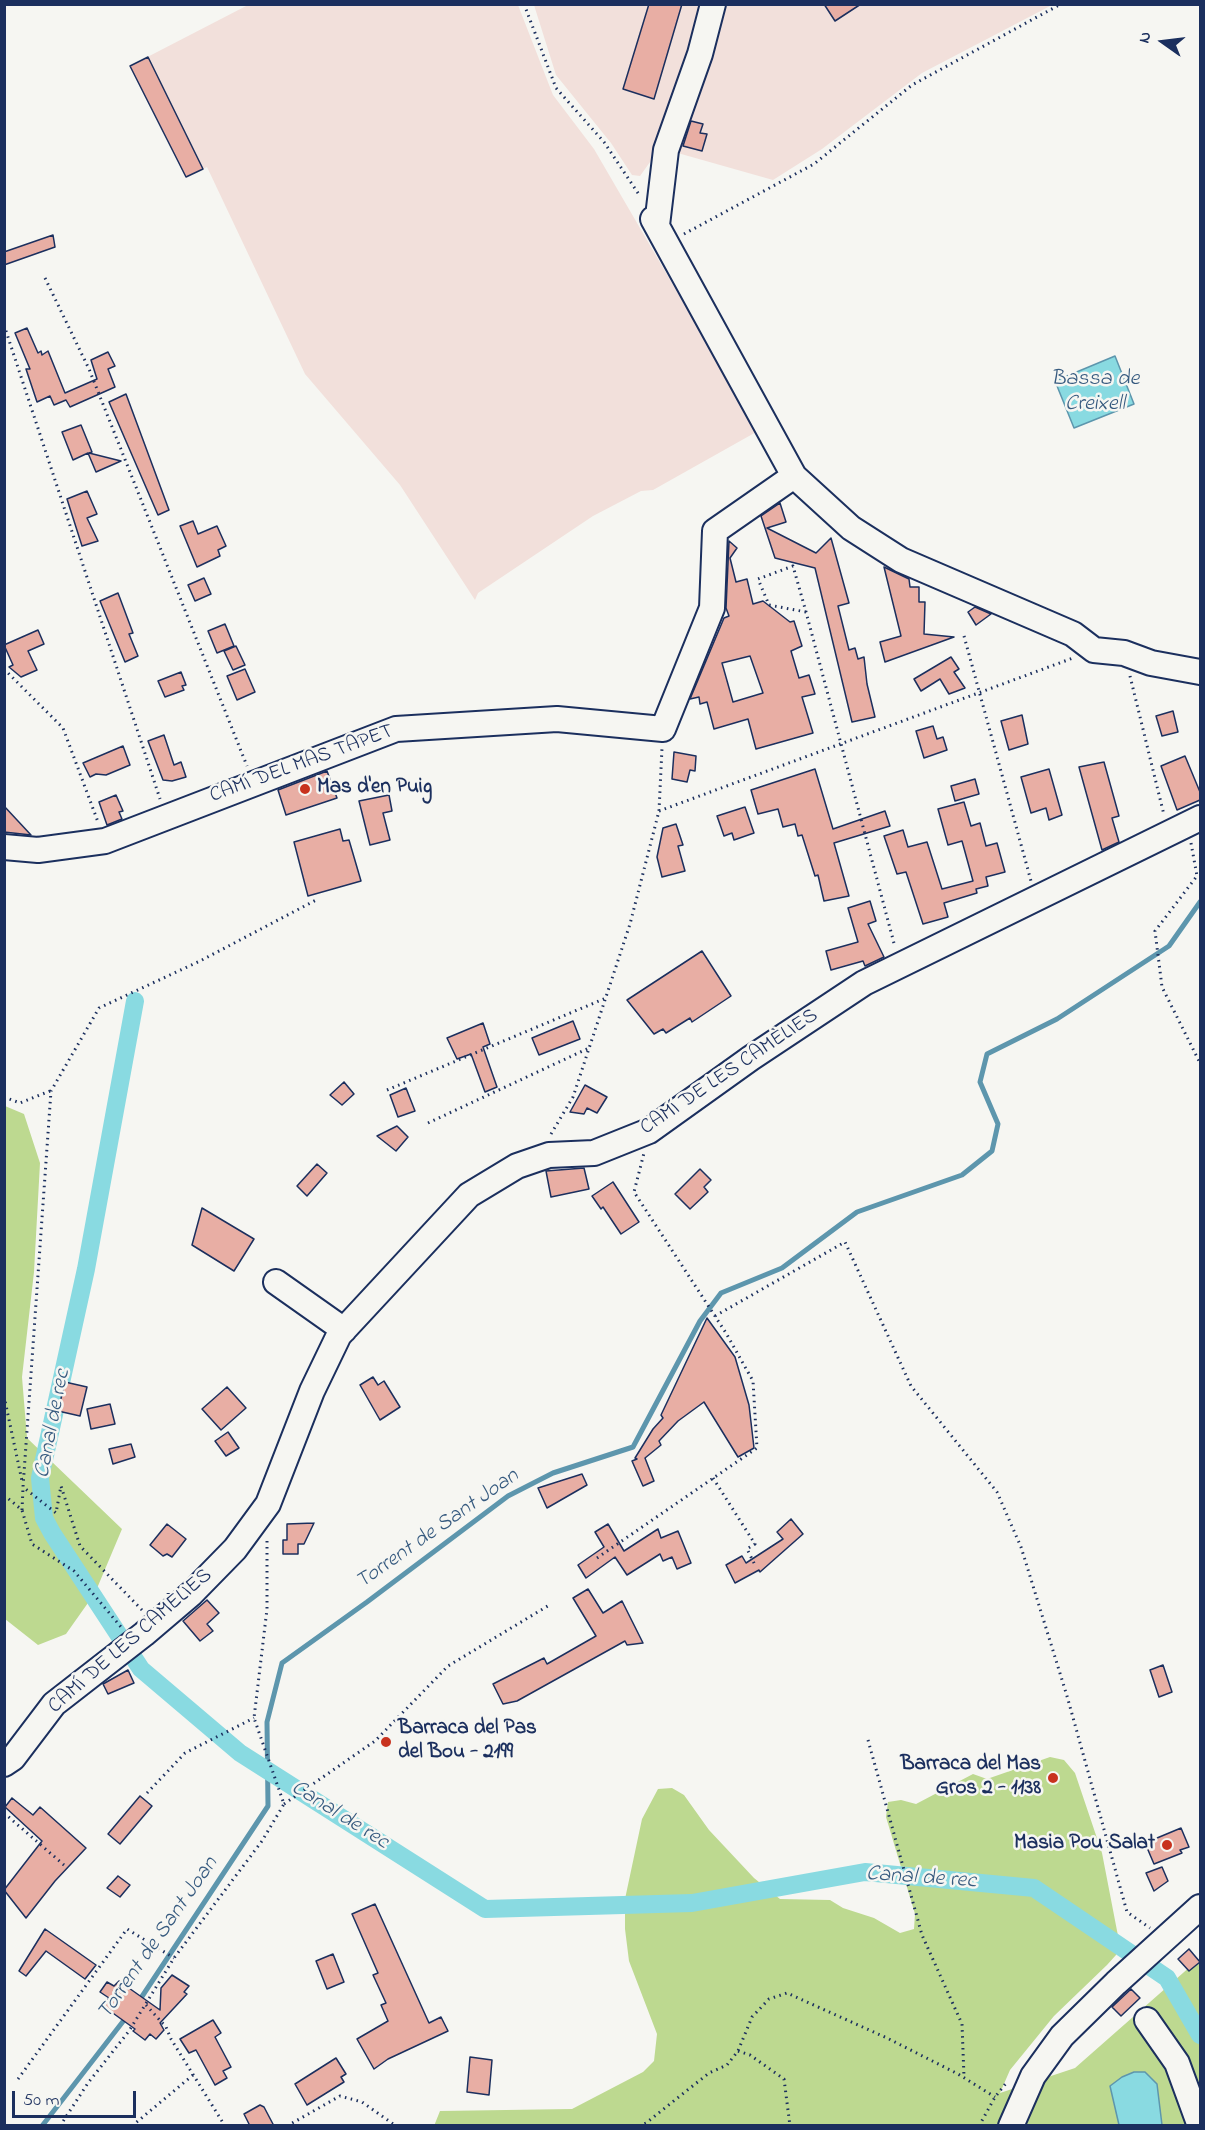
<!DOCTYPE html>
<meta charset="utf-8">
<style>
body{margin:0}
#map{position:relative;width:1205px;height:2130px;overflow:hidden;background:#f6f6f2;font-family:"Indie Flower",sans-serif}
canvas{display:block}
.frame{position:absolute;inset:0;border:6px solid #1b2f5e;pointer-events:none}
.north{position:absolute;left:1133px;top:12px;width:60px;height:60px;-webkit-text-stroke:4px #f6f6f2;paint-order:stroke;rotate:284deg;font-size:16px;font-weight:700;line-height:24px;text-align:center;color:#1b2f5e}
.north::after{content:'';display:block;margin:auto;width:21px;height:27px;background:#1b2f5e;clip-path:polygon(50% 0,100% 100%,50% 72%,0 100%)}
.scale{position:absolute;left:12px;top:2091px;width:124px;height:27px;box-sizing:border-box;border:3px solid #1b2f5e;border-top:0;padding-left:8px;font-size:18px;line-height:21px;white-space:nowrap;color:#1b2f5e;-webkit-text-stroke:4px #f6f6f2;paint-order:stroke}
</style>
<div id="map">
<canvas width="1205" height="2130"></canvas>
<div class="frame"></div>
<div class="north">N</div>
<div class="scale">50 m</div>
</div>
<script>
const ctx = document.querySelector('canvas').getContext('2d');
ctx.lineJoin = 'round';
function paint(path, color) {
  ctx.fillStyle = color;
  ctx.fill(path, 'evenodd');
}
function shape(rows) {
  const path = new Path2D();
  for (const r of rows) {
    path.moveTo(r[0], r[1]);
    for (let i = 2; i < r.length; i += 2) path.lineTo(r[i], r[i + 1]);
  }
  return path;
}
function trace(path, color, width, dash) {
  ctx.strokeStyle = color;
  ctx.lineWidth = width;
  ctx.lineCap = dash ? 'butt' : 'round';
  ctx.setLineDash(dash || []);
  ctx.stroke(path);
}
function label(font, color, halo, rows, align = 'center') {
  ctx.font = font + ' "Indie Flower",sans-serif';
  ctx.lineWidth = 5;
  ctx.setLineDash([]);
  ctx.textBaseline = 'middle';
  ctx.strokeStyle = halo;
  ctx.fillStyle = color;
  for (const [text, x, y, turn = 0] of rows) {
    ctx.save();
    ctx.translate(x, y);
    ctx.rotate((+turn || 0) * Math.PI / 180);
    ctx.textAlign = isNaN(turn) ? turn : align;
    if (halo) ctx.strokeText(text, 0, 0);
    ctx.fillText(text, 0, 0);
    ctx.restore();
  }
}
const built = shape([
 [248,5,518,5,553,95,594,149,758,431,653,490,641,491,593,516,478,593,475,600,400,485,305,374,207,167,186,177,130,66],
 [534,5,1052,5,922,73,822,149,773,180,660,148,640,176,632,175,611,143,556,75]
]);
const green = shape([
 [5,1106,24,1114,40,1163,34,1272,22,1377,27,1438,122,1529,95,1593,66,1634,38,1645,5,1619],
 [1050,1757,1064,1760,1075,1773,1102,1853,1119,1941,1116,1955,1107,1965,1054,2016,1010,2070,1000,2093,1075,2068,1200,1958,1200,2125,434,2126,440,2111,572,2109,643,2072,654,2061,657,2034,629,1961,625,1929,625,1899,642,1819,658,1789,672,1788,684,1795,709,1830,754,1878,780,1899,830,1900,843,1908,874,1918,900,1933,914,1929,915,1914,886,1817,888,1802,901,1800,916,1804,973,1774,987,1779]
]);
const water = shape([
 [1115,356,1134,404,1074,428,1055,381,1115,356],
 [1134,2072,1145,2072,1157,2084,1162,2125,1119,2125,1110,2086,1122,2077,1134,2072]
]);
const stream = shape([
 [139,2001,268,1806,267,1722,282,1663,367,1602,508,1496,553,1473,633,1447,700,1321,721,1293,782,1268,857,1212,962,1175,992,1151,998,1124,980,1082,987,1054,1057,1019,1169,946,1200,902],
 [42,2126,128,2015]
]);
const canal = shape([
 [135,1001,86,1269,40,1478,44,1518,52,1533,141,1669,240,1753,485,1909,692,1903,865,1872,1034,1888,1167,1978,1200,2035]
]);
const building = shape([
 [649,4,682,4,654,99,623,89,649,4],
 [824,4,861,4,835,21,824,4],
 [148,57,203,169,186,177,130,66,148,57],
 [691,121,703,124,700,133,707,134,702,151,683,146,691,121],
 [53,235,55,247,4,265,4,252,53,235],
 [27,328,38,353,41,351,42,355,48,351,65,393,97,379,91,360,108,352,115,366,108,369,115,387,70,407,66,400,54,405,50,396,37,402,26,369,30,369,15,333,27,328],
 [126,394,169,510,158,515,109,402,126,394],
 [81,425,92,452,89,453,121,461,96,472,88,453,73,460,62,432,81,425],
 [87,491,97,514,87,518,98,541,82,546,67,499,87,491],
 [780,503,786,522,767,528,816,553,831,538,849,603,838,606,849,650,855,648,858,659,864,657,867,684,875,717,852,722,815,568,775,558,761,516,780,503],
 [193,521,198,534,217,526,226,546,218,550,220,556,197,567,180,526,193,521],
 [729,541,737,548,730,558,736,582,747,579,753,604,763,601,790,622,794,621,802,646,791,651,799,678,809,675,815,694,802,697,813,733,756,749,748,719,714,729,707,702,700,704,699,697,690,699,724,618,729,616,726,608,729,541],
 [750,656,763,693,733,702,722,663,750,656],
 [884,567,909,579,910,587,919,587,919,602,925,602,924,634,954,637,885,662,880,642,901,636,884,567],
 [204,578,211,594,195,601,188,585,204,578],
 [118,593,133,633,129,634,138,656,125,662,100,601,118,593],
 [975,607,991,614,976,625,968,612,975,607],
 [225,624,234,646,217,653,208,631,225,624],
 [38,630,44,644,28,651,37,670,21,677,9,667,13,665,4,645,38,630],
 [236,646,245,665,233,670,224,651,236,646],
 [951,657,959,669,954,672,965,688,949,694,940,679,921,691,914,679,951,657],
 [245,669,255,692,237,700,227,676,245,669],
 [181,672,186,685,182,686,184,690,165,697,158,681,181,672],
 [1173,711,1178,732,1162,736,1156,716,1173,711],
 [1022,715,1028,744,1009,750,1001,721,1022,715],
 [933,726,937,739,943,737,947,750,924,758,916,731,933,726],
 [164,735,174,765,181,762,186,777,172,781,163,780,148,741,164,735],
 [123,746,130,765,106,775,96,774,90,777,83,763,123,746],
 [674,752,696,756,695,771,690,770,687,782,672,779,674,752],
 [1185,756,1200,792,1200,800,1177,810,1161,766,1185,756],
 [1104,762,1119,816,1112,818,1119,842,1102,850,1079,767,1104,762],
 [815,769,833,829,885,811,890,826,834,843,849,896,824,901,818,875,815,876,802,835,798,836,795,824,783,827,778,809,758,814,751,790,815,769],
 [1049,769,1062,815,1049,820,1046,808,1031,813,1021,777,1049,769],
 [327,771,337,798,286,815,278,790,327,771],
 [975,779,979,794,955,801,951,786,975,779],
 [116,795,123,811,119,812,122,819,107,825,99,802,116,795],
 [389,795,392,811,383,813,390,840,370,845,359,801,389,795],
 [964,802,971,826,980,823,986,846,997,843,1005,872,986,877,988,886,976,889,977,893,944,903,948,917,923,924,906,872,897,874,884,836,903,830,908,847,927,842,942,889,973,881,962,841,948,845,938,809,964,802],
 [4,806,31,835,4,832,4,806],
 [745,807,754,833,734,840,732,833,724,836,717,816,745,807],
 [676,824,683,845,678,846,685,871,662,877,657,857,663,828,676,824],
 [340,829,343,841,349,840,361,881,308,896,294,842,340,829],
 [870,901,876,921,868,924,884,957,865,966,863,961,831,970,826,951,858,942,848,908,870,901],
 [702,951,731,996,692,1022,690,1018,666,1033,663,1029,654,1034,627,1000,702,951],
 [573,1021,580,1039,539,1055,532,1038,573,1021],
 [483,1023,490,1044,483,1047,497,1087,485,1092,471,1054,457,1059,447,1038,483,1023],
 [344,1082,354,1094,342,1105,330,1095,344,1082],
 [585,1085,607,1097,597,1113,587,1108,584,1114,570,1112,585,1085],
 [406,1088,415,1111,398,1117,390,1095,406,1088],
 [397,1126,408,1137,396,1151,377,1136,397,1126],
 [317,1164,327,1173,307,1196,297,1186,317,1164],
 [584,1168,589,1189,551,1197,546,1171,584,1168],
 [700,1169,711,1180,704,1187,708,1192,690,1209,675,1194,700,1169],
 [613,1182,639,1222,621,1234,603,1207,601,1209,592,1196,613,1182],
 [202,1208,254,1239,234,1271,192,1245,202,1208],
 [707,1318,735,1357,749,1405,754,1448,738,1457,704,1402,678,1421,659,1441,661,1445,645,1458,654,1481,643,1486,632,1461,637,1459,635,1458,653,1429,663,1418,661,1415,707,1318],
 [373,1377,378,1385,384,1381,400,1407,380,1420,360,1385,373,1377],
 [65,1382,87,1387,80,1416,58,1411,65,1382],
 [227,1387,246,1408,221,1430,202,1409,227,1387],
 [110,1404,115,1424,91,1429,87,1409,110,1404],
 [228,1432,239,1448,226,1456,215,1441,228,1432],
 [131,1444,135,1457,113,1464,109,1449,131,1444],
 [582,1474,587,1485,547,1508,538,1488,582,1474],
 [791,1519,803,1534,760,1572,759,1570,735,1583,726,1565,742,1556,746,1563,783,1539,777,1532,791,1519],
 [314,1523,304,1544,298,1544,298,1554,283,1554,283,1540,287,1540,287,1524,314,1523],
 [167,1524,186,1539,172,1557,167,1554,163,1556,150,1545,167,1524],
 [608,1524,624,1551,658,1529,661,1538,678,1531,691,1563,677,1569,672,1557,663,1561,660,1554,627,1575,615,1557,586,1578,578,1565,604,1547,595,1532,608,1524],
 [588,1589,603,1613,622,1601,643,1643,627,1645,625,1641,517,1701,503,1704,493,1684,544,1658,547,1664,596,1636,573,1598,588,1589],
 [207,1600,219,1613,207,1624,213,1631,200,1641,183,1621,207,1600],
 [1163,1665,1172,1692,1159,1697,1150,1670,1163,1665],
 [128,1670,134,1683,108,1694,103,1684,128,1670],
 [140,1796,152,1806,120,1844,108,1834,140,1796],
 [12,1798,33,1815,40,1807,86,1848,55,1881,26,1918,4,1890,42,1841,5,1807,12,1798],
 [1181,1828,1189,1847,1180,1850,1182,1853,1154,1864,1145,1843,1181,1828],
 [1162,1867,1168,1881,1154,1891,1146,1873,1162,1867],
 [118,1876,130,1885,120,1897,107,1888,118,1876],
 [375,1904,429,2023,441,2017,448,2031,388,2059,374,2069,357,2039,388,2021,381,2005,386,2003,373,1975,378,1973,352,1914,375,1904],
 [45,1929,96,1965,85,1979,46,1951,26,1976,19,1971,45,1929],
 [1189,1949,1200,1962,1189,1971,1178,1959,1189,1949],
 [333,1954,344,1982,327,1989,316,1961,333,1954],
 [172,1975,189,1986,184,1992,187,1994,160,2023,164,2030,156,2039,150,2034,145,2040,133,2031,135,2029,103,2006,109,1998,100,1992,107,1982,114,1986,119,1981,160,2010,161,1988,172,1975],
 [1131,1989,1140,1998,1121,2016,1112,2007,1131,1989],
 [213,2020,221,2033,215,2037,231,2067,223,2071,227,2078,215,2085,196,2050,189,2053,180,2039,213,2020],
 [470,2057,492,2060,489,2095,467,2092,470,2057],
 [336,2058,346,2074,341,2077,344,2082,307,2105,295,2084,336,2058],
 [260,2105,264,2107,274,2126,250,2126,244,2114,260,2105]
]);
const path = shape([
 [524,4,556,88,604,142,640,196],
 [684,234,814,164,912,85,1061,4],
 [45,278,89,369,247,766],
 [4,325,160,799],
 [806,612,769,605,758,579,793,566,806,612,895,947],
 [964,636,1031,881],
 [4,669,63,728,98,822],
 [1130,676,1164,815],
 [659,811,1073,658],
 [1191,843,1197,876,1155,931,1162,987,1200,1063],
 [387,1090,606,998],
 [4,1097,20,1103,50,1091],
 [428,1123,589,1048],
 [551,1134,573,1097,630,924,659,811,662,748],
 [715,1316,845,1242,911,1386,997,1492,1021,1547,1067,1696,1127,1912,1150,1928],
 [4,1396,22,1481],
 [713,1478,755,1544,747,1549,755,1565],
 [4,1495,22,1510,32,1544,74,1571,121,1627],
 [22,1510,23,1488],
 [597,1558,757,1448,753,1381,726,1333,634,1192,644,1153],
 [142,1610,80,1546,61,1486,56,1513,23,1487,51,1091,99,1008,200,961,318,899],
 [868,1740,922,1935,962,2024,964,2077],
 [147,1793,185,1753,254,1718],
 [284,1804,375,1741,448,1666,551,1604],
 [4,1813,64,1865],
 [146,2005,166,2027,171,2039,225,2126],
 [738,2051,750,2055,784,2079,790,2126],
 [18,2079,127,1929,174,1958],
 [60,2126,88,2083,129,2031,174,1958,262,1841,284,1804,254,1718,267,1609,267,1541],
 [132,2126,193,2075],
 [287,2126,340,2096,362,2102,396,2126],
 [639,2126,646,2123,709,2073,727,2065,738,2051,752,2017,769,1999,787,1993,887,2038,958,2074,995,2097],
 [979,2126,995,2097,1007,2082]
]);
const minor = shape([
 [653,219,794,476,851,528,901,560,1073,634,1094,650,1124,653,1151,663,1200,672],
 [657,225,666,150,700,54,713,4],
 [4,847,38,850,105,841,396,729,557,719,663,729,712,608,715,531,794,476],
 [276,1282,344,1330],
 [4,1764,13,1758,54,1704,144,1634,191,1594,235,1549,268,1504,312,1391,339,1335,469,1195,517,1166,549,1155,594,1153,649,1131,751,1058,864,983,1200,818],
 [1147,2020,1177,2063,1200,2126],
 [1011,2126,1033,2076,1062,2036,1116,1983,1200,1907]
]);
const markers = [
 [305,789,6,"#c8321e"],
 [386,1742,6,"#c8321e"],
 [1053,1778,6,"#c8321e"],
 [1167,1845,6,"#c8321e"]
];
const streetNames = [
 ["CAMÍ DEL MAS TAPET",302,765,-20],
 ["CAMÍ DE LES CAMÈLIES",730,1073,-34],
 ["CAMÍ DE LES CAMÈLIES",131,1642,-41]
];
const poiNames = [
 ["Mas d'en Puig",317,789],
 ["Barraca del Pas",398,1730],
 ["del Bou - 2199",398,1754],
 ["Barraca del Mas",1041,1766,"right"],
 ["Gros 2 - 1138",1041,1790,"right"],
 ["Masia Pou Salat",1155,1845,"right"]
];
const waterNames = [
 ["Bassa de",1095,380],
 ["Creixell",1095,405],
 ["Canal de rec",54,1424,-79],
 ["Torrent de Sant Joan",438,1530,-35],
 ["Canal de rec",339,1816,32],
 ["Canal de rec",921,1879,4],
 ["Torrent de Sant Joan",159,1939,-55]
];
paint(built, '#f2e0db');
paint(green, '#bdd990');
paint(water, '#89dae1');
trace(water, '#5d96ad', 1.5);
trace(stream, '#5d96ad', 5);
trace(canal, '#89dae1', 18);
paint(building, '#e8aea4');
trace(building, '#1b2f5e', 1.5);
trace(minor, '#1b2f5e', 28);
trace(path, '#1b2f5e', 3, [1.5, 4.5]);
trace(minor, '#f6f6f2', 24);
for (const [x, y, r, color] of markers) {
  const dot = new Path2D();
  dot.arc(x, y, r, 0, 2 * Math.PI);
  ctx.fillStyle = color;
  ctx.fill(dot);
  trace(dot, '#f6f6f2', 2);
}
label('21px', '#1b2f5e', '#f6f6f2', streetNames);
label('bold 21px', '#1b2f5e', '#f6f6f2', poiNames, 'left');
label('italic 22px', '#365a7f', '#f6f6f2', waterNames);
</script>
